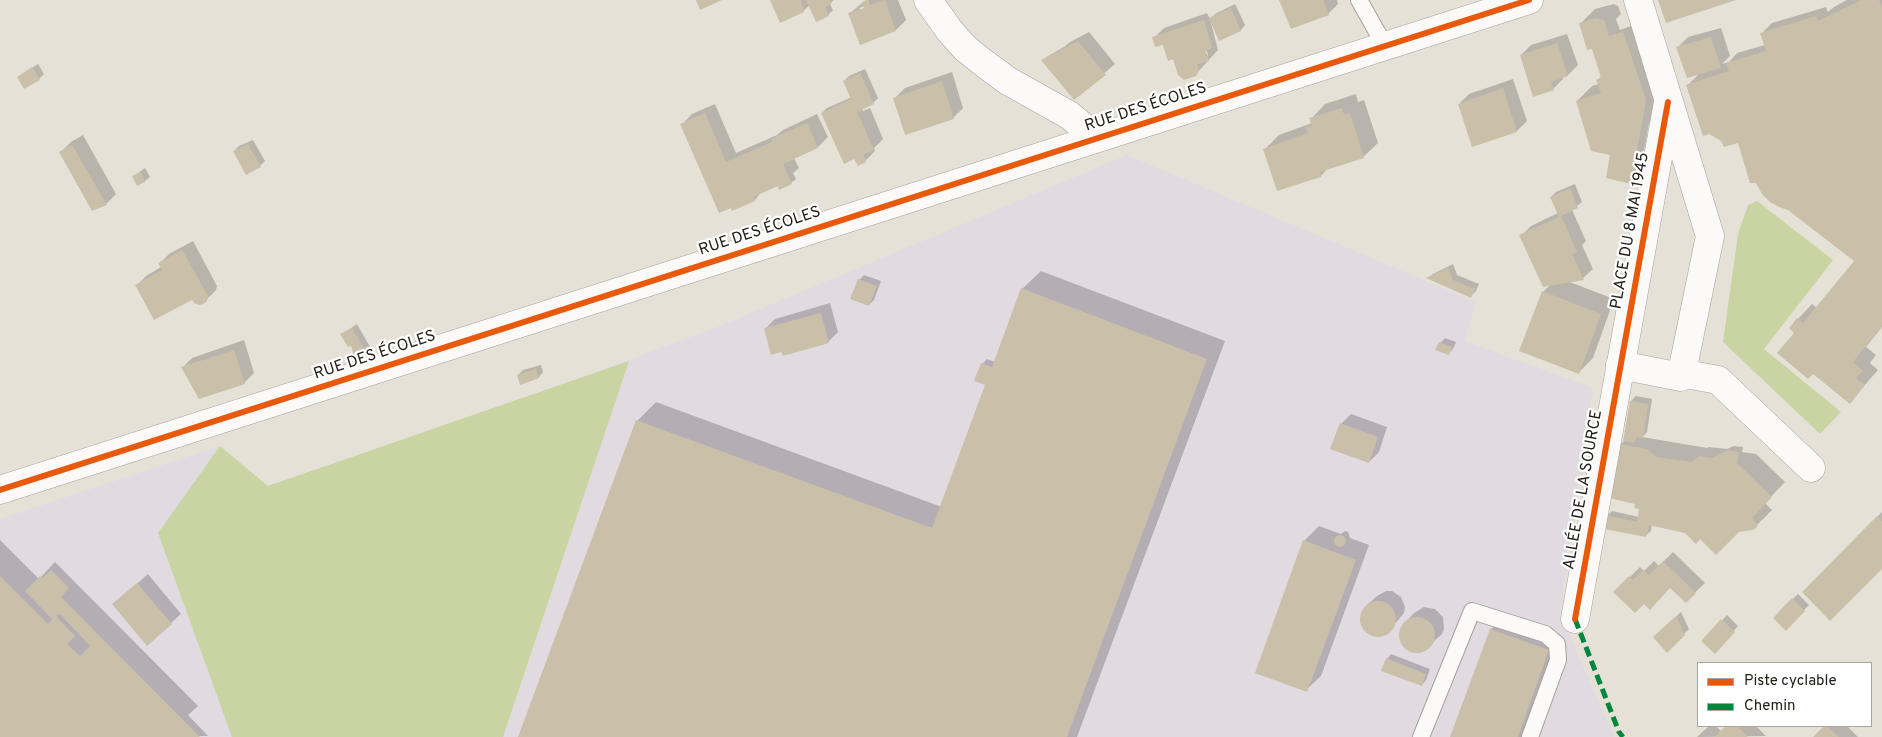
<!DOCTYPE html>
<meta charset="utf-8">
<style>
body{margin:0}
#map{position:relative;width:1882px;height:737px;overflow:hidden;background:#e6e1d7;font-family:Overpass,sans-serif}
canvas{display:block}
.legend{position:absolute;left:1697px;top:662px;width:175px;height:65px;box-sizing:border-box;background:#fff;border:1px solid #a7a6a3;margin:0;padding:6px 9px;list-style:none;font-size:15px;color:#232019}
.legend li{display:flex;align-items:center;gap:10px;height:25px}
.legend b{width:25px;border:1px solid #a7a6a3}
</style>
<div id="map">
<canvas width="1882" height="737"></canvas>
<ul class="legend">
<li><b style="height:6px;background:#e8590c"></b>Piste cyclable</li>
<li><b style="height:6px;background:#00873e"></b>Chemin</li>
</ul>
</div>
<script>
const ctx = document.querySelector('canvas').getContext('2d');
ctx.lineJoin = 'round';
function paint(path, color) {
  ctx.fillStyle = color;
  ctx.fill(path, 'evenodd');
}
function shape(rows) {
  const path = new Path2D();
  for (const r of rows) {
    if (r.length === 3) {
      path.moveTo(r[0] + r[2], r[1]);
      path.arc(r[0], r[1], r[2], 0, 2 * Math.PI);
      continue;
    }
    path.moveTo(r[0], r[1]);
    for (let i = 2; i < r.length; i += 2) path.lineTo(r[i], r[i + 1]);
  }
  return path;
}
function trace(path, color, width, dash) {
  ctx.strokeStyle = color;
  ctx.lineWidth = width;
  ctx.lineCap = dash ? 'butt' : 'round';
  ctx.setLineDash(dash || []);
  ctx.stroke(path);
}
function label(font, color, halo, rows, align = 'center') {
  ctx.font = font + ' Overpass,sans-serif';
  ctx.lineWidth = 4.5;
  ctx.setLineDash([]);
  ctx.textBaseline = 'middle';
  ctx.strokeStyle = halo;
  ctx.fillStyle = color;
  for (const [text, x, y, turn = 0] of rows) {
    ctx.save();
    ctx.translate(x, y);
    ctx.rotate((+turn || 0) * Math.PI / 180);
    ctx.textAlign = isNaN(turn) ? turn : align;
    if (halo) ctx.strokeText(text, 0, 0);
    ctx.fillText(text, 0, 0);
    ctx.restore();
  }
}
const industrial = shape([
 [1127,155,1476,302,1465,341,1593,388,1560,613,1614,737,0,737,0,519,220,446,268,486,324,472,720,326]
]);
const green = shape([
 [1757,201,1833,260,1764,349,1841,412,1820,434,1723,342,1738,234,1748,205],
 [629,361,503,737,232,737,158,533,220,446,268,486]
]);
const shadow = shape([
 [771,0,834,0,830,4,833,10,828,15,810,5,803,11],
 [866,0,898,0,906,20,896,30,850,13],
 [865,6,865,8,861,10,859,8],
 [1281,0,1337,0,1338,4,1328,14],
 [1847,0,1882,0,1882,327,1866,347,1876,355,1870,363,1878,370,1850,402,1795,333,1798,319,1812,304,1817,308,1855,261,1789,208,1739,143,1687,86,1701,72,1678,47,1688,37,1721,28,1730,56,1722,64,1729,62,1737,53,1765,45,1762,33,1772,23,1826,7,1828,12,1834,7],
 [1235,4,1245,25,1241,30,1211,23,1218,50,1195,75,1174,58,1164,43,1154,38,1164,28,1207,13,1210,19,1215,14],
 [1205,44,1208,55,1206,57],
 [1614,4,1618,6,1621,14,1616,19,1620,30,1639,23,1660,85,1654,118,1649,123,1640,173,1630,183,1577,101,1592,86,1599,84,1597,80,1602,76,1593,47,1580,24,1595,9],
 [1089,32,1115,64,1075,98,1043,60,1048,56,1064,47,1070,42],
 [1567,34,1578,65,1568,75,1562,77,1563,79,1553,89,1521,55,1531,45],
 [38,64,44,74,39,79,18,77],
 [865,69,878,98,873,103,862,108,863,111,870,108,883,139,874,148,875,151,865,161,822,113,827,108,852,97,844,81,849,76],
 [952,72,963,108,953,118,895,98,905,88],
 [1513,79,1527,121,1517,131,1459,104,1469,94],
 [1356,94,1358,102,1364,100,1378,143,1363,157,1327,169,1321,176,1264,150,1279,135,1312,123,1311,119,1325,104],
 [715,104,736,153,777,135,783,130,817,114,828,137,818,147,794,158,799,168,793,173,796,179,791,183,778,185,759,194,759,195,755,200,733,209,682,124,692,114],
 [83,135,116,194,106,204,61,152,71,142],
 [253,140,265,161,260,166,234,151,239,146],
 [145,168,150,177,145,181,138,184,134,176],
 [1575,184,1582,202,1572,210,1586,241,1582,245,1593,269,1583,278,1567,281,1614,299,1593,358,1579,372,1543,292,1550,285,1521,236,1531,226,1558,213,1551,197,1556,192],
 [193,241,217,286,216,290,203,303,192,298,136,286,146,276,161,267,159,264,169,254],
 [1453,264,1457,275,1479,284,1476,291,1471,296,1429,278,1433,274],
 [1041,271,1225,341,1077,737,519,737,638,420,656,402,942,507,992,371,982,364,987,359,995,362,1022,289],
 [864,275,881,281,874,300,869,305,859,280],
 [830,303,838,332,828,342,765,329,775,319],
 [357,324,370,347,365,351,351,345,342,334],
 [1445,338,1456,342,1453,349,1449,353,1440,343],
 [244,340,254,373,244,383,182,368,192,358],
 [541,365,543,372,539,377,518,375,523,370],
 [1636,396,1652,399,1647,432,1642,437,1707,448,1709,447,1727,449,1734,446,1743,447,1742,452,1756,454,1785,482,1765,503,1772,510,1753,529,1700,538,1685,532,1652,525,1651,531,1646,535,1607,516,1612,511,1639,517,1641,508,1636,503,1620,445,1625,440,1631,401],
 [1351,414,1387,427,1379,452,1369,462,1341,424],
 [1882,512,1882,568,1803,592],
 [1319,526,1341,534,1345,531,1348,532,1350,538,1369,545,1321,676,1306,690,1304,541],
 [0,540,39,579,55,562,198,706,188,715,208,736,0,737],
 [1673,552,1705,583,1686,601,1670,587,1644,602,1615,592,1640,567,1644,571,1654,561,1659,566],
 [148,574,181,614,171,623,114,604],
 [1386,591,1392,591,1401,597,1405,607,1404,613,1388,632,1377,635,1367,631,1363,627,1361,616,1366,606,1377,596],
 [1798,594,1809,605,1786,629,1774,618],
 [1424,607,1435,609,1443,617,1444,629,1442,634,1423,651,1411,652,1406,649,1400,640,1400,635,1404,624,1414,613],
 [1681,612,1689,629,1667,651,1654,637],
 [1727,615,1738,626,1720,647,1703,641],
 [1496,625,1553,645,1554,654,1523,737,1451,737,1491,629],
 [1391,654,1430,669,1426,680,1422,685,1387,659],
 [1709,726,1716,726,1721,731,1727,726,1756,726,1766,736,1697,737],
 [1826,726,1847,726,1858,737,1815,737]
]);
const building = shape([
 [696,0,722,0,700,10],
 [770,0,801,0,804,12,780,23],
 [806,0,830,0,831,4,825,7,829,16,816,22],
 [866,0,868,0,870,5,885,0,896,31,860,45,848,13,864,8,862,2],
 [1279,0,1323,0,1329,15,1291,29],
 [1658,0,1736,0,1666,23],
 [1861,0,1879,0,1882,7,1882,326,1853,362,1863,371,1856,378,1865,385,1850,404,1813,374,1808,379,1777,353,1794,333,1789,328,1797,318,1803,323,1854,261,1788,210,1779,207,1770,202,1762,194,1756,183,1750,183,1738,143,1724,147,1721,141,1709,134,1703,136,1686,85,1729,71,1726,63,1766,51,1760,33,1816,16,1818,21],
 [1231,8,1241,31,1219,41,1209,18],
 [1596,18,1604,20,1609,36,1623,32,1646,100,1631,184,1606,178,1610,155,1591,151,1576,101,1601,93,1596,80,1601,78,1592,49,1587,50,1579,23],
 [1204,20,1212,48,1206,51,1209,61,1197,64,1199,71,1196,76,1184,80,1178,75,1173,59,1168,61,1163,45,1155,47,1152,37],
 [1711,37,1721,68,1687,78,1676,47],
 [1078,41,1106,75,1074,100,1041,60],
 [1557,43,1568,76,1551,82,1554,90,1533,97,1520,55],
 [32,67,40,80,24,89,17,77],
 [860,73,874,104,857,112,874,150,863,155,866,162,858,166,854,159,844,164,821,113,851,99,843,81],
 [942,81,954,119,905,135,893,98],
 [1503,88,1517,132,1472,147,1458,104],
 [1342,108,1344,115,1350,113,1364,158,1320,172,1321,177,1277,191,1263,149,1308,133,1306,127,1312,126,1309,118],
 [705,113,726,162,772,142,771,139,807,123,818,148,783,164,792,184,779,190,778,186,753,197,755,201,732,211,731,208,719,213,680,124],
 [248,144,261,167,246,175,233,151],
 [72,145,107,205,92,211,59,152],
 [141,172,145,182,137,186,132,176],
 [1570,188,1578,208,1561,216,1577,252,1572,254,1584,280,1543,287,1519,235,1559,217,1550,197],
 [182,250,208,296,207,301,203,304,199,305,194,303,192,300,154,320,135,285,162,270,158,263],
 [1448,268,1453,280,1475,289,1471,298,1426,278],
 [858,279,877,286,869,306,850,299],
 [1021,288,1207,359,1067,737,518,737,636,420,932,528,985,385,974,381,981,363,992,367],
 [1542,291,1601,314,1579,374,1519,351],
 [821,313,829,343,783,356,781,352,771,355,764,328],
 [352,328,366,352,354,356,351,346,348,347,340,334],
 [1439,342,1452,347,1449,355,1435,350],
 [234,350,245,384,199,399,181,367],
 [536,369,539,378,520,385,517,375],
 [1630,401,1648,404,1643,438,1636,437,1635,443,1623,441],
 [1340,423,1378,437,1369,463,1330,449],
 [1619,444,1647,449,1656,457,1691,462,1699,456,1712,458,1728,450,1739,452,1737,463,1772,497,1752,518,1758,526,1753,530,1739,532,1716,555,1700,539,1696,544,1685,533,1649,525,1646,537,1604,529,1606,515,1637,522,1639,509,1634,508,1635,504,1609,498],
 [1877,516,1882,521,1882,569,1830,621,1802,592],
 [1340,541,6],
 [1303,540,1356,560,1307,692,1255,673],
 [1663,561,1696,593,1686,603,1670,588,1650,610,1644,604,1635,613,1613,592,1629,576,1633,580,1643,570,1649,575],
 [51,570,69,588,61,597,200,737,0,737,0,576,48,624,52,619,25,591,40,576,42,578],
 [60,614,90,646,80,656,67,644,75,636,56,616],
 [137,583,172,624,147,646,112,604],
 [1792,598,1805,611,1786,631,1773,618],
 [1378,619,18],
 [1676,616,1685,635,1667,653,1653,637],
 [1417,635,18],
 [1721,619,1735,632,1715,654,1701,641],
 [1490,629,1549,650,1518,737,1450,737],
 [1386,658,1426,674,1422,686,1381,671],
 [1726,726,1737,726,1748,737,1714,737],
 [1824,726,1827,726,1839,737,1813,737]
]);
const service = shape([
 [1359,0,1385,46],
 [1421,737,1472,611,1545,634,1557,644,1558,660,1530,737]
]);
const minor = shape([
 [928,0,949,30,965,48,981,61,1008,81,1069,115,1097,138],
 [1620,365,1681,377,1710,236,1638,0],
 [1681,373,1718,380,1811,468],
 [1575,619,1668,102]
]);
const tertiary = shape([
 [0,490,1529,0]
]);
const quiet = shape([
 [1575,619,1619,732,1623,737]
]);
const cycleway = shape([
 [0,490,1529,0],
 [1575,619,1668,102]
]);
const streetNames = [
 ["RUE DES ÉCOLES",1146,108,-18],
 ["PLACE DU 8 MAI 1945",1631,231,-80],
 ["RUE DES ÉCOLES",760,232,-18],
 ["RUE DES ÉCOLES",375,356,-18],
 ["ALLÉE DE LA SOURCE",1584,490,-80]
];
paint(industrial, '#e2dae1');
paint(green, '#cad4a2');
paint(shadow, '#0003');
paint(building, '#cabfa8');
trace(service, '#a5a19a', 18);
trace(minor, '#a5a19a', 29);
trace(tertiary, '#a5a19a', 29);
trace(service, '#fbfaf9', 16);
trace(minor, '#fbfaf9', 28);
trace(tertiary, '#fbfaf9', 28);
trace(quiet, '#00873e', 5, [10, 5]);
trace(cycleway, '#e8590c', 6);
label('16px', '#232019', '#fff', streetNames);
</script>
